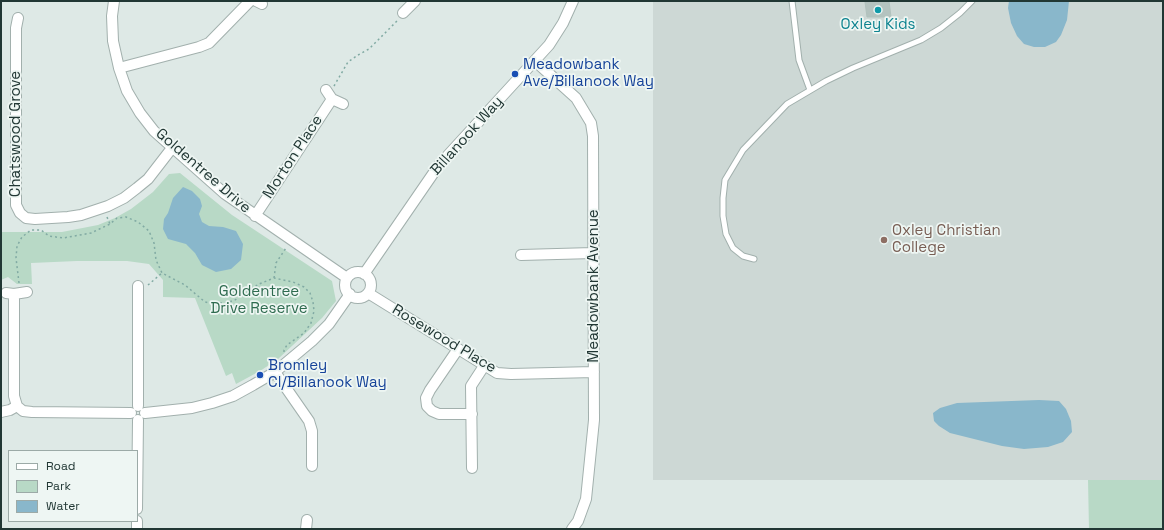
<!DOCTYPE html>
<style>
body{margin:0}
#map{position:relative;width:1164px;height:530px;overflow:hidden;background:#dee9e6;font-family:"Space Grotesk",sans-serif}
canvas{display:block}
.frame{position:absolute;inset:0;border:2px solid #213734;pointer-events:none}
.legend{position:absolute;left:8px;top:450px;width:130px;height:72px;box-sizing:border-box;background:#eef6f3;border:1px solid #9caaa7;margin:0;padding:5px 7px;list-style:none;font-size:12px;color:#213734}
.legend li{display:flex;align-items:center;gap:8px;height:20px}
.legend b{width:20px;border:1px solid #9caaa7}
</style>
<div id="map">
<canvas width="1164" height="530"></canvas>
<div class="frame"></div>
<ul class="legend">
<li><b style="height:5px;background:#fff"></b>Road</li>
<li><b style="height:11px;background:#b8d9c6"></b>Park</li>
<li><b style="height:11px;background:#89b7cb"></b>Water</li>
</ul>
</div>
<script>
const ctx = document.querySelector('canvas').getContext('2d');
ctx.lineJoin = 'round';
function paint(path, color) {
  ctx.fillStyle = color;
  ctx.fill(path, 'evenodd');
}
function shape(rows) {
  const path = new Path2D();
  for (const r of rows) {
    if (r.length === 3) {
      path.moveTo(r[0] + r[2], r[1]);
      path.arc(r[0], r[1], r[2], 0, 2 * Math.PI);
      continue;
    }
    path.moveTo(r[0], r[1]);
    for (let i = 2; i < r.length; i += 2) path.lineTo(r[i], r[i + 1]);
  }
  return path;
}
function trace(path, color, width, dash) {
  ctx.strokeStyle = color;
  ctx.lineWidth = width;
  ctx.lineCap = dash ? 'butt' : 'round';
  ctx.setLineDash(dash || []);
  ctx.stroke(path);
}
function label(font, color, halo, rows, align = 'center') {
  ctx.font = font + ' "Space Grotesk",sans-serif';
  ctx.lineWidth = 3.5;
  ctx.setLineDash([]);
  ctx.textBaseline = 'middle';
  ctx.strokeStyle = halo;
  ctx.fillStyle = color;
  for (const [text, x, y, turn = 0] of rows) {
    ctx.save();
    ctx.translate(x, y);
    ctx.rotate((+turn || 0) * Math.PI / 180);
    ctx.textAlign = isNaN(turn) ? turn : align;
    if (halo) ctx.strokeText(text, 0, 0);
    ctx.fillText(text, 0, 0);
    ctx.restore();
  }
}
const built = shape([
 [653,1,1163,1,1163,480,653,480]
]);
const green = shape([
 [180,173,232,215,332,281,336,301,322,318,278,359,260,371,236,384,232,373,226,376,195,298,163,297,163,280,149,264,127,261,77,261,31,263,32,284,17,284,8,277,1,280,1,232,62,232,98,225,115,218,131,209,153,192,169,174],
 [1088,480,1163,480,1163,529,1089,529]
]);
const water = shape([
 [1009,1,1069,1,1067,20,1061,35,1056,42,1045,47,1034,47,1024,44,1017,36,1011,23,1008,8],
 [183,187,192,191,200,199,202,206,199,214,202,222,209,226,223,227,236,231,243,244,241,260,231,269,216,272,202,265,195,253,186,244,168,239,163,229,164,219,168,213,173,198],
 [1039,400,1059,401,1066,409,1071,421,1072,432,1063,442,1048,447,1024,449,1002,446,950,433,939,426,934,421,933,413,940,408,957,403]
]);
const building = shape([
 [867,1,889,1,891,17,867,17,865,2,867,1]
]);
const path = shape([
 [334,86,348,62,358,55,369,49,397,21],
 [107,217,110,224],
 [274,278,276,263,286,248],
 [19,283,16,258,17,246,22,237,31,230,41,230,49,236,63,238,91,233,110,224,117,218,126,217,138,222,149,231,154,243,156,260,162,273,185,285,205,302,213,304,229,302,235,300,259,284,274,278,293,282,304,287,310,293,313,302,314,311,311,323,304,333,287,345,284,350,284,352],
 [148,285,162,273]
]);
const lane = shape([
 [792,1,799,60,810,90],
 [754,259,743,256,733,248,726,234,723,216,723,198,725,180,743,150,787,104,826,81,853,68,921,40,941,28,960,13,972,1]
]);
const street = shape([
 [114,1,112,16,113,41,119,68,127,91,140,113,154,131,225,194,347,278],
 [256,1,262,4],
 [403,13,415,1],
 [18,18,16,28,16,205,20,213,26,218,35,219,68,217,81,215,108,206,124,198,137,188,148,179,172,148],
 [535,61,576,98,591,123,593,136,594,420,586,499,578,521,572,529],
 [119,68,199,47,209,43,250,1],
 [326,90,332,99,343,104],
 [255,216,332,99],
 [521,255,593,253],
 [358,285,13],
 [364,274,439,165,549,45,563,23,573,1],
 [138,286,138,406],
 [6,293,14,294,27,292],
 [368,293,497,373,511,374,594,372],
 [14,294,14,396,17,406],
 [458,349,430,390,426,398,427,406,432,411,439,414,472,414],
 [275,372,309,421,312,431,312,466],
 [17,406,23,411,32,412,131,413],
 [1,412,10,410,17,406],
 [145,413,192,408,212,403,233,396,253,385,275,372,312,341,329,324,350,294],
 [472,468,471,386,484,366],
 [137,509,138,420],
 [137,521,137,529],
 [306,529,307,520]
]);
const markers = [
 [878,10,4,"#0f9aa8"],
 [515,74,4,"#1a4fb4"],
 [884,240,4,"#8d6e63"],
 [260,375,4,"#1a4fb4"]
];
const cultureNames = [
 ["Oxley Kids",878,25]
];
const transitNames = [
 ["Meadowbank",523,65],
 ["Ave/Billanook Way",523,82],
 ["Bromley",268,366],
 ["Cl/Billanook Way",268,383]
];
const streetNames = [
 ["Chatswood Grove",16,134,-90],
 ["Billanook Way",467,136,-48],
 ["Morton Place",293,157,-57],
 ["Goldentree Drive",203,171,41],
 ["Meadowbank Avenue",594,286,-90],
 ["Rosewood Place",444,339,31]
];
const educationNames = [
 ["Oxley Christian",892,231],
 ["College",892,248]
];
const parkNames = [
 ["Goldentree",259,292],
 ["Drive Reserve",259,309]
];
paint(built, '#cdd8d5');
paint(green, '#b8d9c6');
paint(water, '#89b7cb');
paint(building, '#b4c3bf');
trace(building, '#b1c2bd', 1);
trace(lane, '#a2b0ad', 7);
trace(street, '#a2b0ad', 12);
trace(path, '#81aaa3', 1.5, [2, 3]);
trace(lane, '#fff', 5);
trace(street, '#fff', 10);
for (const [x, y, r, color] of markers) {
  const dot = new Path2D();
  dot.arc(x, y, r, 0, 2 * Math.PI);
  ctx.fillStyle = color;
  ctx.fill(dot);
  trace(dot, '#eef6f3', 1.5);
}
label('15px', '#0d838f', '#eef6f3', cultureNames);
label('15px', '#164399', '#eef6f3', transitNames, 'left');
label('15px', '#213734', '#eef6f3', streetNames);
label('15px', '#785e54', '#eef6f3', educationNames, 'left');
label('15px', '#2e6b4f', '#eef6f3', parkNames);
</script>
